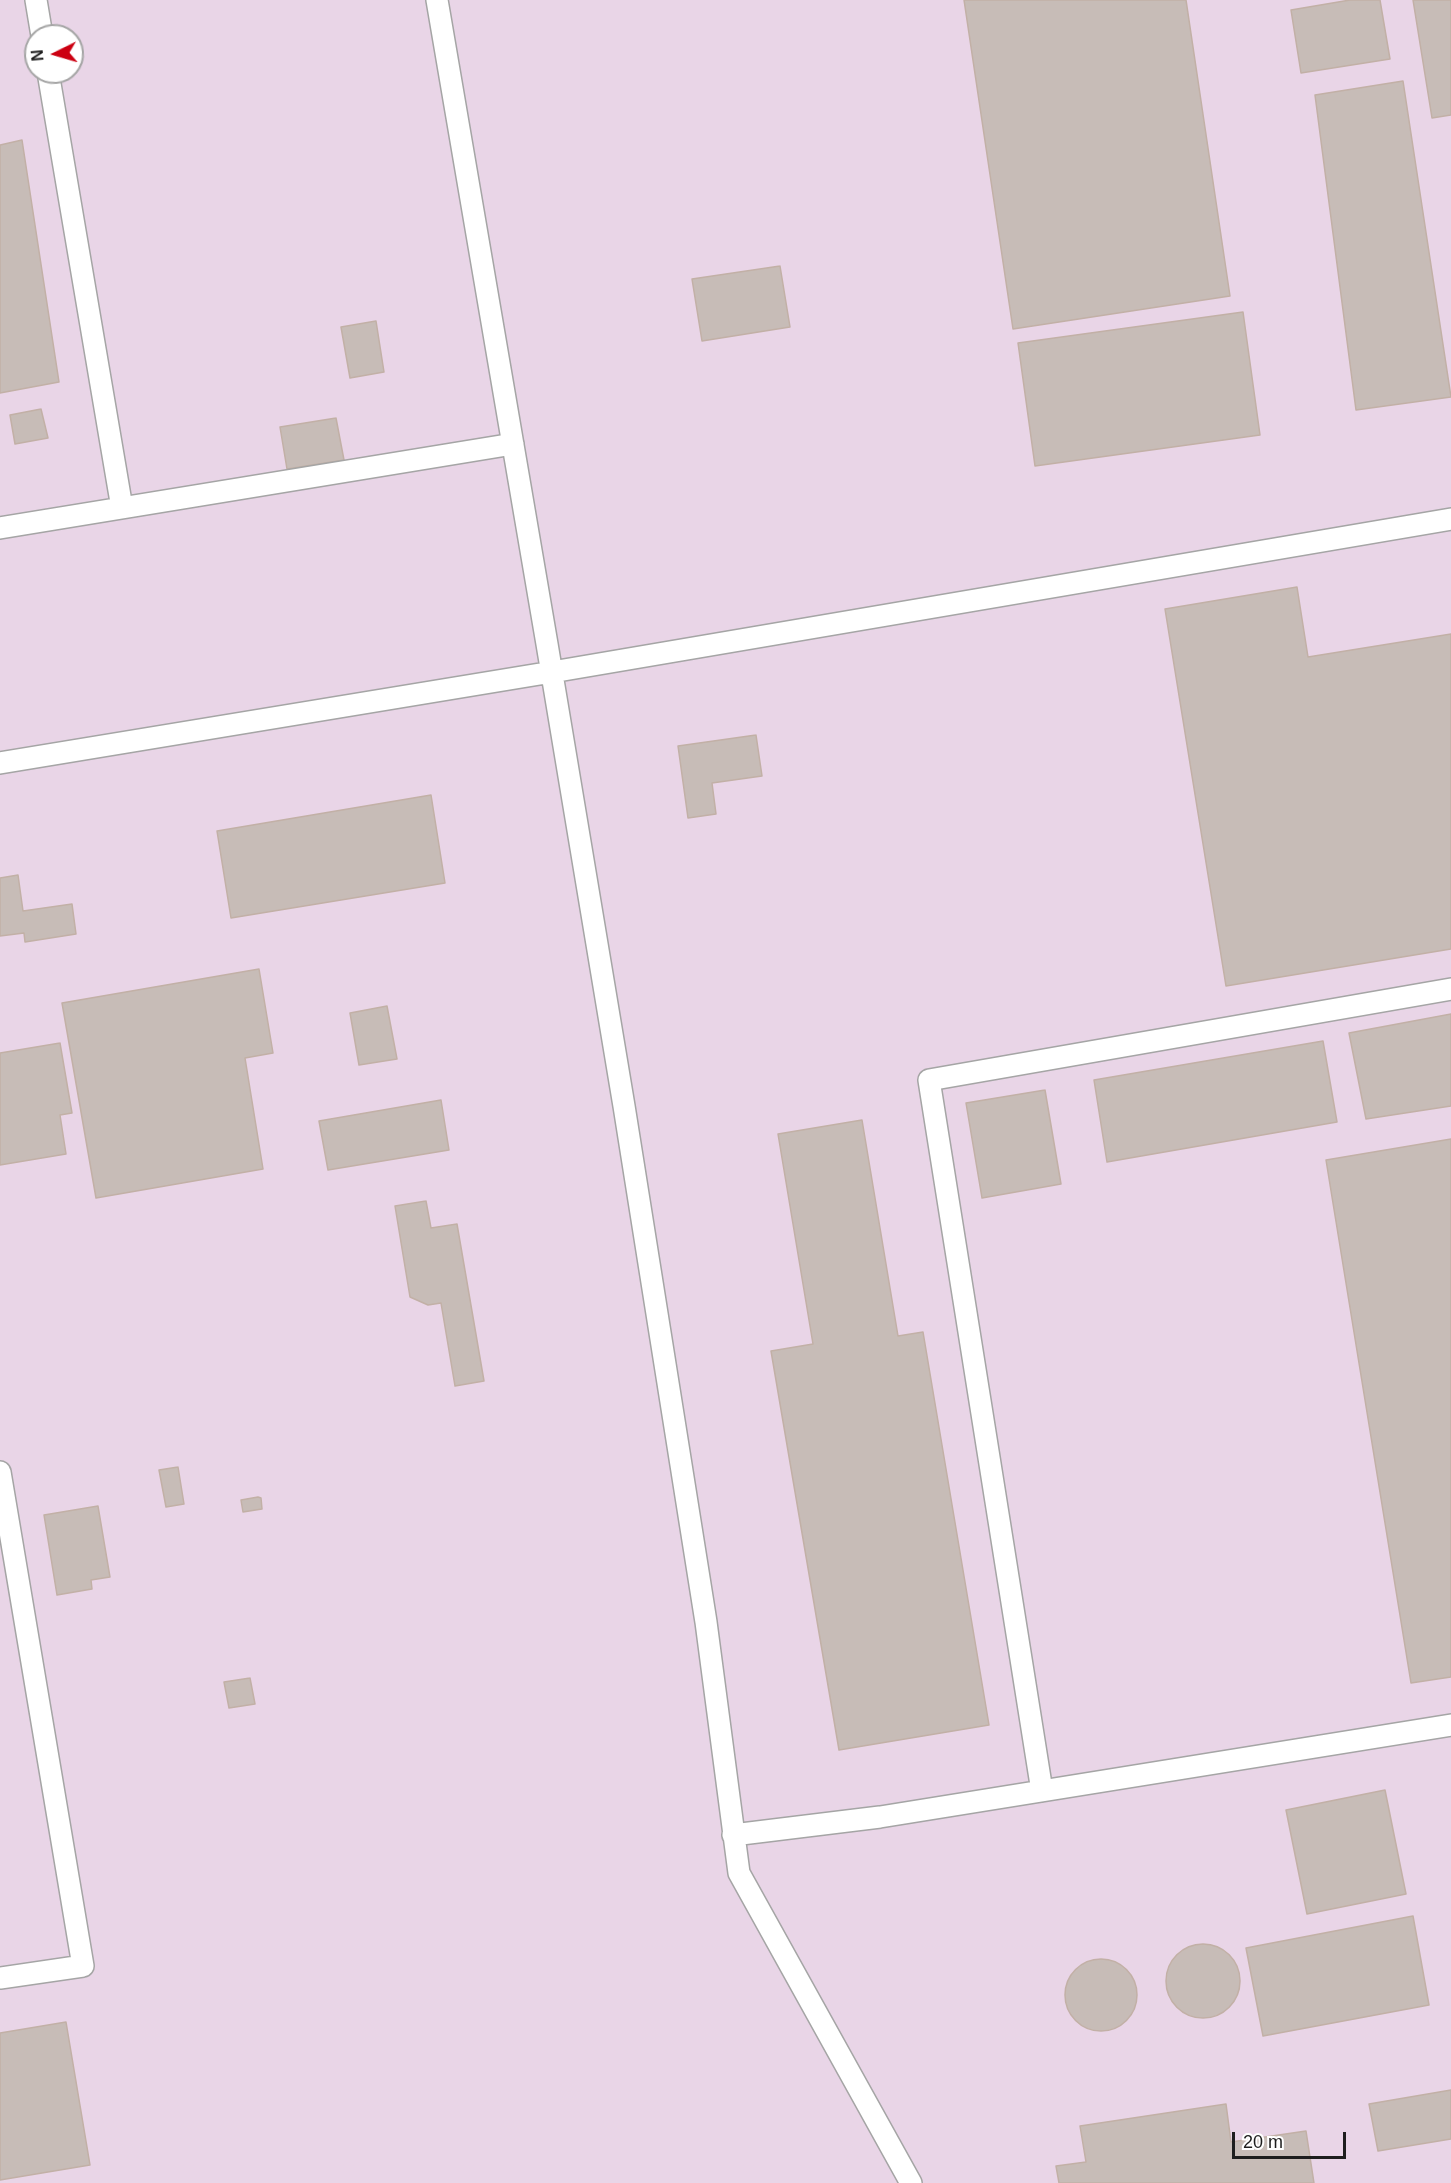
<!DOCTYPE html>
<style>
body{margin:0}
#map{position:relative;width:1451px;height:2183px;overflow:hidden;background:#efebe4;font-family:Helvetica,sans-serif}
canvas{display:block}
.north{position:absolute;left:24px;top:24px;width:60px;height:60px;box-sizing:border-box;background:#fff;border:2px solid #a5a5a5;border-radius:50%;rotate:265deg;font-size:16px;font-weight:700;line-height:24px;text-align:center;color:#1e1e1e}
.north::after{content:'';display:block;margin:auto;width:21px;height:27px;background:#c01;clip-path:polygon(50% 0,100% 100%,50% 72%,0 100%)}
.scale{position:absolute;left:1232px;top:2132px;width:114px;height:27px;box-sizing:border-box;border:3px solid #1e1e1e;border-top:0;padding-left:8px;font-size:18px;line-height:21px;white-space:nowrap;color:#1e1e1e;-webkit-text-stroke:4px #fff;paint-order:stroke}
</style>
<div id="map">
<canvas width="1451" height="2183"></canvas>
<div class="north">N</div>
<div class="scale">20 m</div>
</div>
<script>
const ctx = document.querySelector('canvas').getContext('2d');
ctx.lineJoin = 'round';
function paint(path, color) {
  ctx.fillStyle = color;
  ctx.fill(path, 'evenodd');
}
function shape(rows) {
  const path = new Path2D();
  for (const r of rows) {
    if (r.length === 3) {
      path.moveTo(r[0] + r[2], r[1]);
      path.arc(r[0], r[1], r[2], 0, 2 * Math.PI);
      continue;
    }
    path.moveTo(r[0], r[1]);
    for (let i = 2; i < r.length; i += 2) path.lineTo(r[i], r[i + 1]);
  }
  return path;
}
function trace(path, color, width, dash) {
  ctx.strokeStyle = color;
  ctx.lineWidth = width;
  ctx.lineCap = dash ? 'butt' : 'round';
  ctx.setLineDash(dash || []);
  ctx.stroke(path);
}
const industrial = shape([
 [0,0,1451,0,1451,2183,0,2183],
 [36,36,72,36,72,72,36,72]
]);
const building = shape([
 [964,0,1186,0,1230,296,1013,329,964,0],
 [1350,0,1380,0,1390,59,1301,73,1291,10,1350,0],
 [1413,0,1451,0,1451,115,1432,118,1413,0],
 [1403,81,1451,397,1356,410,1315,95,1403,81],
 [22,140,59,382,0,393,0,145,22,140],
 [780,266,790,327,702,341,692,279,780,266],
 [1243,312,1260,435,1035,466,1018,343,1243,312],
 [376,321,384,372,350,378,341,327,376,321],
 [41,409,48,438,15,444,10,415,41,409],
 [336,418,344,460,287,469,280,427,336,418],
 [1297,587,1308,657,1451,634,1451,949,1226,986,1165,609,1297,587],
 [756,735,762,776,712,783,716,814,688,818,678,746,756,735],
 [431,795,445,883,231,918,217,831,431,795],
 [18,875,23,911,72,904,76,934,25,942,24,933,0,936,0,878,18,875],
 [259,969,273,1053,245,1058,263,1169,96,1198,62,1003,259,969],
 [387,1006,397,1059,359,1065,350,1013,387,1006],
 [1451,1014,1451,1106,1366,1119,1349,1033,1451,1014],
 [1323,1041,1337,1122,1107,1162,1094,1080,1323,1041],
 [60,1043,72,1113,60,1115,66,1154,0,1165,0,1053,60,1043],
 [1045,1090,1061,1184,982,1198,966,1103,1045,1090],
 [441,1100,449,1150,328,1170,319,1121,441,1100],
 [862,1120,898,1336,923,1332,989,1725,839,1750,771,1351,813,1344,778,1134,862,1120],
 [1451,1139,1451,1677,1411,1683,1326,1160,1451,1139],
 [426,1201,431,1228,457,1224,484,1381,455,1386,441,1303,428,1305,410,1297,395,1206,426,1201],
 [178,1467,184,1504,166,1507,159,1470,178,1467],
 [258,1497,261,1498,262,1509,243,1512,241,1500,258,1497],
 [98,1506,110,1577,91,1580,92,1589,57,1595,44,1515,98,1506],
 [250,1678,255,1704,229,1708,224,1682,250,1678],
 [1385,1790,1406,1894,1307,1914,1286,1810,1385,1790],
 [1413,1916,1429,2005,1263,2036,1246,1948,1413,1916],
 [1203,1981,37],
 [1101,1995,36],
 [66,2022,90,2165,0,2180,0,2033,66,2022],
 [1451,2090,1451,2139,1378,2151,1369,2104,1451,2090],
 [1226,2104,1231,2142,1306,2131,1314,2183,1059,2183,1056,2166,1086,2162,1080,2126,1226,2104]
]);
const lane = shape([
 [36,0,42,36],
 [437,0,547,644,624,1106,706,1622,739,1873,911,2183],
 [48,72,122,508],
 [0,528,513,444],
 [0,763,552,672,1451,519],
 [0,1472,83,1966,0,1978],
 [1042,1791,929,1080,1451,989],
 [733,1835,880,1817,1451,1725]
]);
paint(industrial, '#e9d5e7');
paint(building, '#c7bcb7');
trace(building, '#c2b0a6', 1.5);
trace(lane, '#a5a5a5', 24);
trace(lane, '#fff', 21);
</script>
